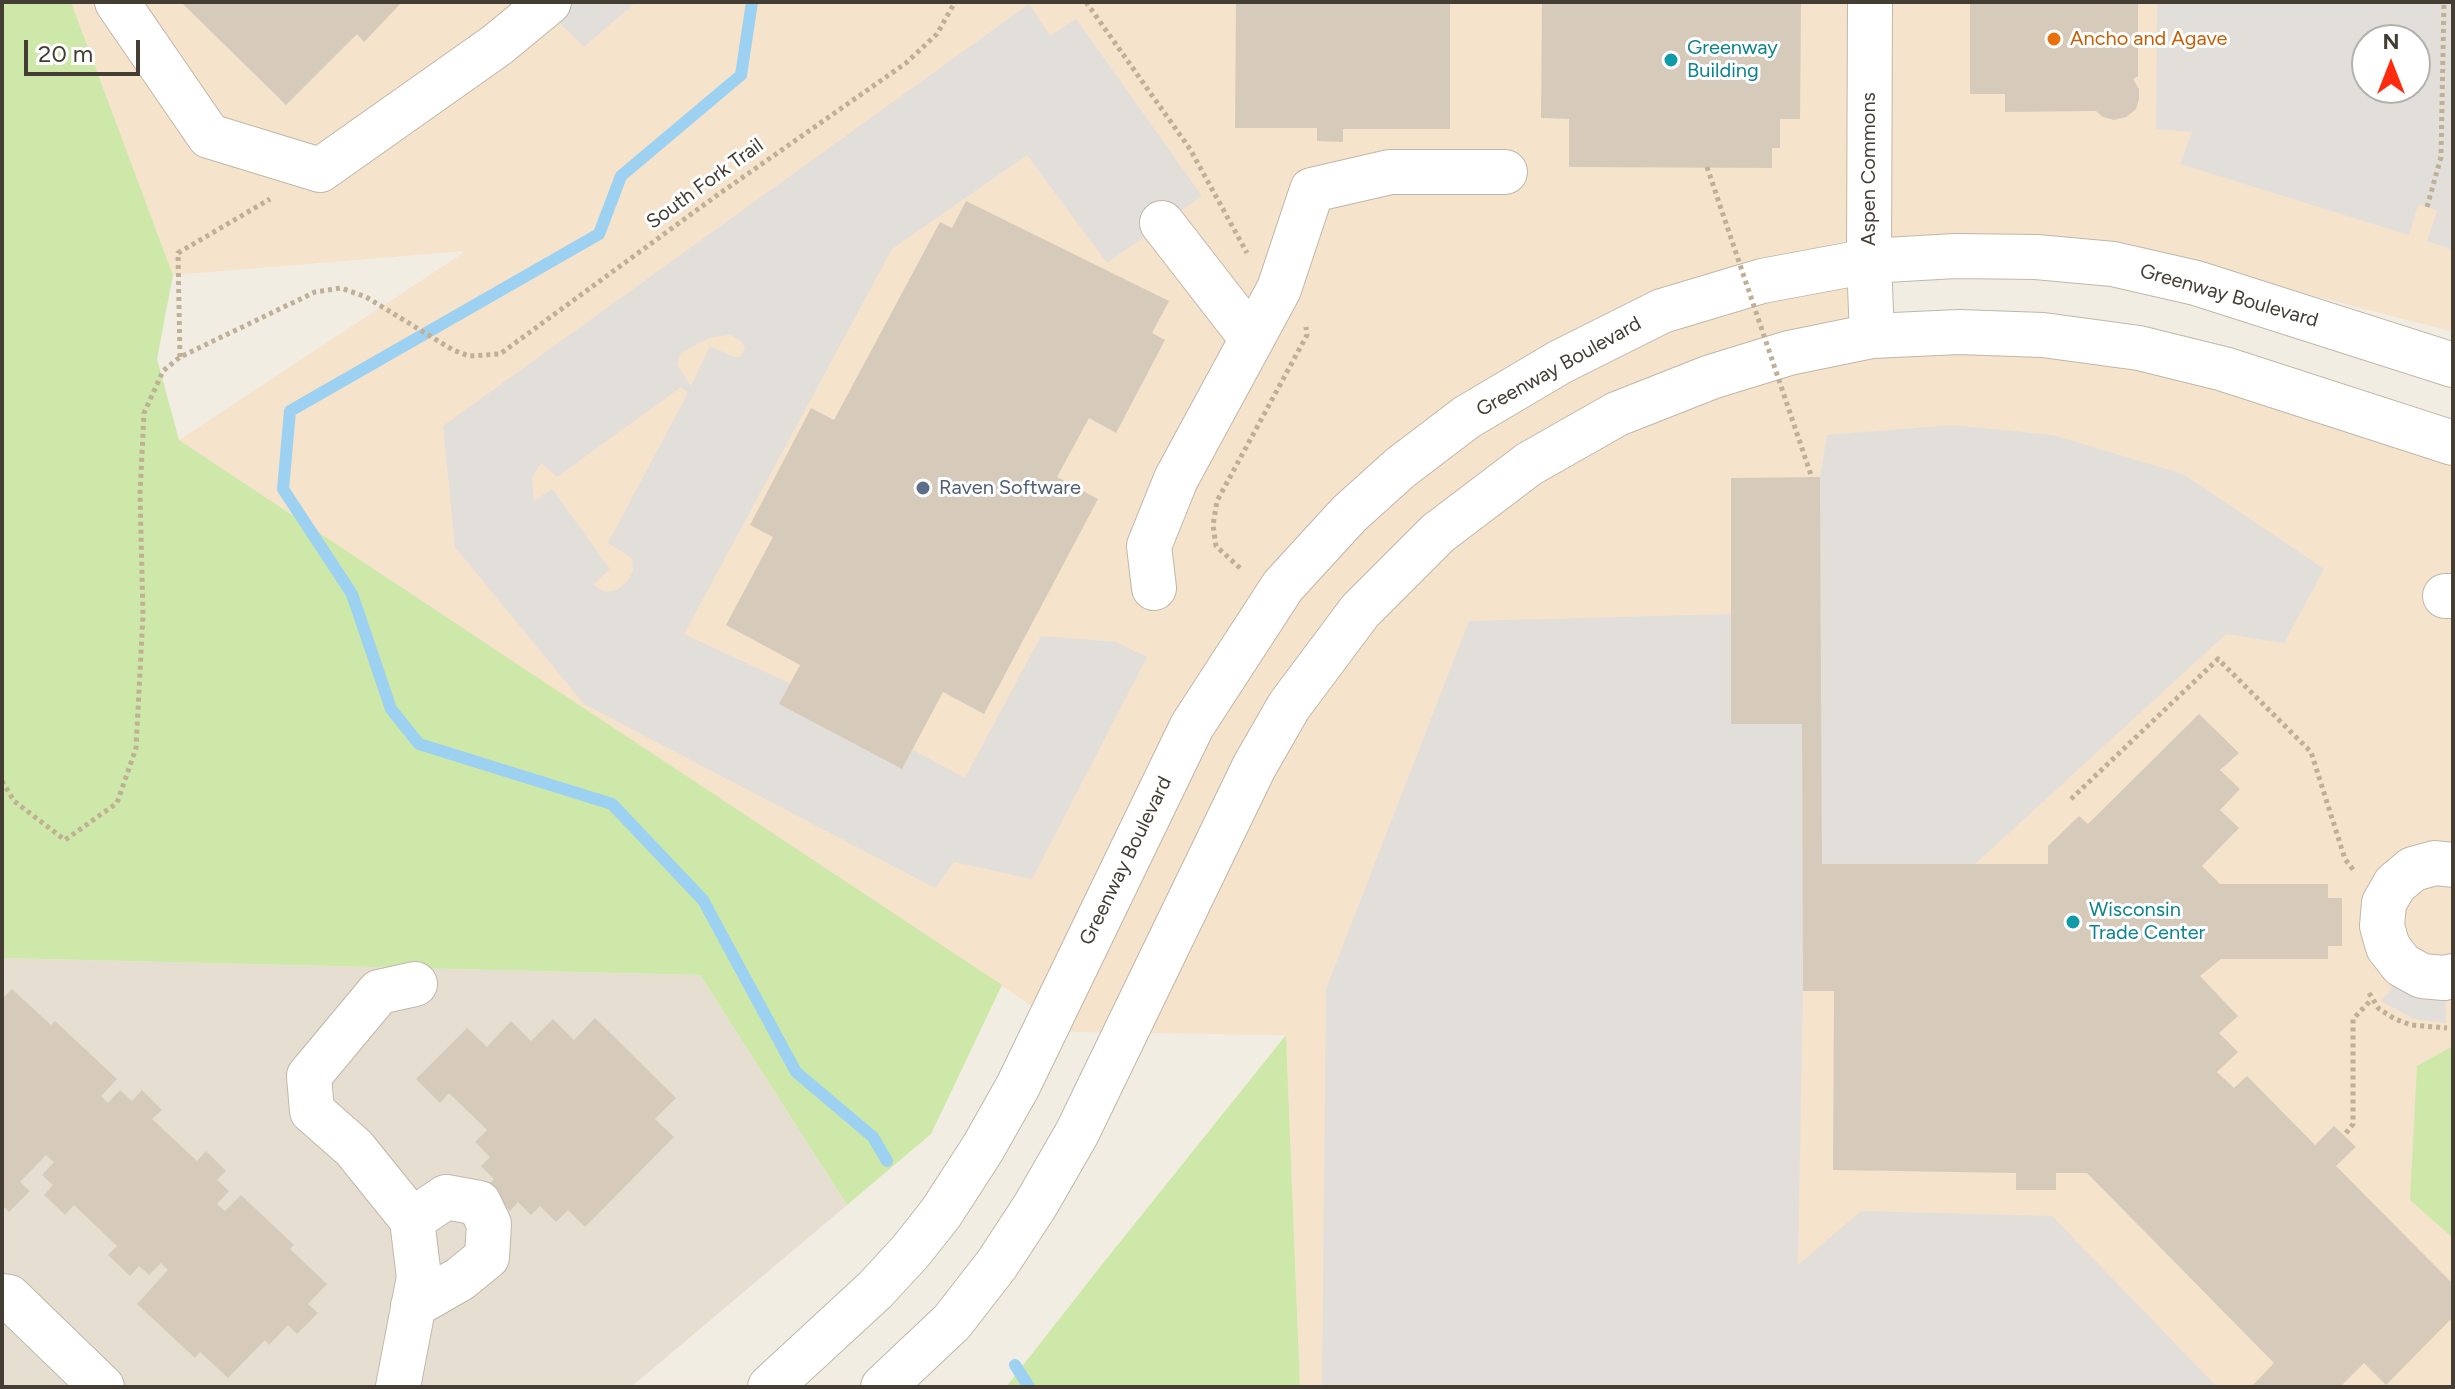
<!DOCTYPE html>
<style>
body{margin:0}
#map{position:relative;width:2455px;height:1389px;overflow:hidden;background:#f2ede3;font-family:Figtree,sans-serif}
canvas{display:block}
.frame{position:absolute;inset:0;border:4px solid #433d33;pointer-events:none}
.north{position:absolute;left:2351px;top:24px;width:80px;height:80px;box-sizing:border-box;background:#fff;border:2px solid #b4b1ad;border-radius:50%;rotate:0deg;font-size:22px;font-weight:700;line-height:32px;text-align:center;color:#433d33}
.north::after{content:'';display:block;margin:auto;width:28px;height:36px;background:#fe2b0e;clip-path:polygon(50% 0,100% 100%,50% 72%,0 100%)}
.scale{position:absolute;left:24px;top:40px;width:116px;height:36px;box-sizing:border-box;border:4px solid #433d33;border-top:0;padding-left:10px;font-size:24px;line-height:28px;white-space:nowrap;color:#433d33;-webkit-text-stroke:6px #fff;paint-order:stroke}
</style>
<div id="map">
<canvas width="2455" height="1389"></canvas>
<div class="frame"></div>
<div class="north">N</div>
<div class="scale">20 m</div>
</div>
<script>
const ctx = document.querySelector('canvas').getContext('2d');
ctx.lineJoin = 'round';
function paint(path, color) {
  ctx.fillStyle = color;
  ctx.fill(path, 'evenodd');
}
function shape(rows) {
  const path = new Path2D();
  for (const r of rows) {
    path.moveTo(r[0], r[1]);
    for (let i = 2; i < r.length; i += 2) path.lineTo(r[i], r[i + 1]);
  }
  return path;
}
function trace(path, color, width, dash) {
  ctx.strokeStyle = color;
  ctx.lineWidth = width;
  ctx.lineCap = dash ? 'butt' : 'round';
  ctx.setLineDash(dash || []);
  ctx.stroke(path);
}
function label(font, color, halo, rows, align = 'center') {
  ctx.font = font + ' Figtree,sans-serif';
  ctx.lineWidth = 6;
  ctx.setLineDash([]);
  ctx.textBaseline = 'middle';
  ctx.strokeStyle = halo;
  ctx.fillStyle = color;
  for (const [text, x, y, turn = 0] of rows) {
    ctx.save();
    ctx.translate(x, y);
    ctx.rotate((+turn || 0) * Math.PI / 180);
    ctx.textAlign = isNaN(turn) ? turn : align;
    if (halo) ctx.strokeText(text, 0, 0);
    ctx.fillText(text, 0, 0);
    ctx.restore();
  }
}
const residential = shape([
 [2,958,700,975,847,1205,631,1387,2,1387]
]);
const commercial = shape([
 [71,2,1870,2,1872,336,2043,335,2453,443,2453,1387,1300,1387,1286,1035,1071,1032,179,440,466,251,173,275],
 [1873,2,2453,2,2453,332,2111,243,1989,234,1879,239],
 [2367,40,2415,40,2415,88,2367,88]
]);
const green = shape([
 [2,2,71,2,173,275,157,359,179,440,1002,985,931,1134,847,1205,700,975,2,958],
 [1286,1035,1300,1387,1006,1387,1100,1267],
 [2453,1046,2453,1238,2410,1200,2417,1066]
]);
const parking = shape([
 [538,2,636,2,584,47],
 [2157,2,2453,2,2453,250,2427,241,2437,211,2427,207,2418,205,2409,235,2180,164,2192,132,2156,129],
 [2415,40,2415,88,2367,88,2367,40],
 [1029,4,1050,36,1076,19,1202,196,1107,263,1027,155,892,249,684,634,789,683,965,778,1041,636,1116,642,1147,657,1032,879,954,862,935,888,584,704,455,547,443,426],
 [731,335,742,342,745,349,740,357,734,357,710,346,691,386,677,365,681,353,711,337],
 [681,387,688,393,608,543,632,558,633,571,627,582,617,590,606,592,593,585,610,569,552,489,534,501,532,478,541,463,557,477],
 [1952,425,2053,435,2183,474,2324,569,2284,643,2226,634,1975,864,1822,864,1820,477,1827,435],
 [1731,614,1731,724,1802,724,1803,991,1798,1265,1861,1211,2052,1216,2217,1387,1322,1387,1326,989,1469,621],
 [2399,980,2445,992,2446,1023,2414,1019,2381,1001]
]);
const stream = shape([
 [752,2,741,75,621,176,599,234,290,411,283,489,352,594,391,709,419,744,612,804,703,900,796,1072,873,1137,887,1161],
 [1015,1365,1029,1387]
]);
const building = shape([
 [181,2,402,2,364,42,357,34,286,105],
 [1236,2,1450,2,1450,129,1343,129,1343,142,1317,141,1317,128,1235,128],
 [1542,2,1801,2,1800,119,1780,119,1780,148,1772,148,1772,168,1569,167,1569,119,1541,118],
 [1970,2,2138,2,2138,76,2133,79,2139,89,2139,99,2136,109,2126,117,2114,120,2103,117,2096,111,2005,112,2005,94,1970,94],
 [966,201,1169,301,1152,333,1165,340,1116,433,1089,418,1057,477,1098,499,984,714,943,692,902,769,779,704,800,665,726,625,773,537,750,525,811,408,834,420,940,222,952,228],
 [1820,477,1822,864,2048,864,2048,846,2079,816,2088,824,2199,714,2239,753,2220,770,2240,789,2220,810,2239,828,2202,866,2220,884,2328,884,2328,898,2342,898,2342,946,2328,946,2328,959,2221,959,2200,976,2238,1016,2219,1033,2238,1052,2217,1072,2234,1088,2247,1076,2315,1145,2334,1126,2356,1147,2336,1166,2453,1284,2453,1317,2386,1385,2364,1363,2340,1387,2251,1387,2274,1363,2087,1173,2056,1173,2056,1190,2016,1190,2016,1173,1833,1170,1834,991,1803,991,1802,724,1731,724,1731,478],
 [12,989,51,1025,55,1021,117,1079,101,1096,108,1103,120,1090,132,1101,142,1090,162,1110,152,1119,197,1161,206,1151,226,1171,217,1180,229,1191,217,1204,225,1211,241,1195,294,1245,290,1249,327,1284,308,1304,318,1313,297,1334,288,1325,269,1345,265,1340,228,1378,200,1352,195,1358,137,1304,168,1270,161,1263,149,1275,139,1266,130,1276,108,1255,117,1246,74,1205,65,1215,44,1195,53,1185,42,1175,54,1162,46,1155,20,1182,30,1191,9,1212,2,1205,2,999],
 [595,1018,676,1098,655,1119,674,1137,585,1227,568,1210,556,1222,540,1206,531,1215,518,1202,510,1211,486,1187,494,1179,481,1166,490,1157,475,1142,487,1130,449,1093,440,1103,416,1079,467,1028,487,1047,511,1021,531,1041,553,1019,574,1040]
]);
const path = shape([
 [1086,2,1190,149,1247,253],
 [2427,207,2441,157,2444,2],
 [180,357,178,253,270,199],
 [1240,568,1216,546,1213,525,1217,501,1307,335,1306,327],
 [2,781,14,801,65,840,117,803,136,748,143,615,140,494,144,413,163,371,180,357,315,292,341,288,366,297,453,350,469,356,500,354,716,196,906,63,937,34,955,2],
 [2071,799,2218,659,2311,752,2345,859,2355,872],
 [2369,993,2379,1009,2395,1019,2411,1025,2447,1028],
 [2346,1133,2353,1124,2353,1019,2372,999]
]);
const minor = shape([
 [117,2,209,136,320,170,497,45,549,2],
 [1870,2,1869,261,1872,336],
 [1252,339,1279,289,1312,190,1390,172,1505,172],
 [1154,588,1149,546,1176,479,1252,339,1162,223],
 [2445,596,2453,596],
 [2453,865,2435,863,2413,869,2395,884,2384,903,2382,926,2388,947,2402,965,2422,976,2444,978,2453,976],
 [412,1220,446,1197,479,1203,489,1224,487,1257,460,1279,413,1306],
 [2,1296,9,1297,102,1387],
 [398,1387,419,1277,412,1220,354,1148,312,1111,309,1076,379,992,415,984],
 [770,1387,875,1290,911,1251,941,1213,983,1148,1018,1086,1192,726,1283,586,1349,514,1400,468,1467,417,1560,362,1662,311,1762,281,1869,261,1955,256,2036,257,2113,264,2196,283,2453,365],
 [883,1387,952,1322,997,1264,1035,1206,1077,1133,1254,767,1289,706,1360,611,1438,533,1529,464,1617,414,1711,377,1789,353,1872,336,1959,332,2043,335,2139,348,2224,369,2453,443]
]);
const pathBridge = shape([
 [1707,167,1812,478]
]);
const markers = [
 [2054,39,8,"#e8710a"],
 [1671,60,8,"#0f9aa8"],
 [923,488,8,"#5c6f8a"],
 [2073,922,8,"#0f9aa8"]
];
const foodNames = [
 ["Ancho and Agave",2070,39]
];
const cultureNames = [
 ["Greenway",1687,48],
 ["Building",1687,71],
 ["Wisconsin",2089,910],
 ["Trade Center",2089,933]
];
const streetNames = [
 ["Aspen Commons",1869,169,-90],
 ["South Fork Trail",705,184,-36],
 ["Greenway Boulevard",2229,296,16],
 ["Greenway Boulevard",1559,367,-29],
 ["Greenway Boulevard",1126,861,-64]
];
const serviceNames = [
 ["Raven Software",939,488]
];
paint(residential, '#e6dfd1');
paint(commercial, '#f5e3cc');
paint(green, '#cee8aa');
paint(parking, '#e2dfdb');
trace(stream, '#9cd1f1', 12);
paint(building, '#d6cbbb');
trace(minor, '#c0b7a8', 46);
trace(path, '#bfb096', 5, [4, 4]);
trace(minor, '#fff', 44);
trace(pathBridge, '#bfb096', 5, [4, 4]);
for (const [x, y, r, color] of markers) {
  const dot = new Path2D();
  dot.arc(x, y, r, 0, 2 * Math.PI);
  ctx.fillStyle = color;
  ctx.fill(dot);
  trace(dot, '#fff', 3);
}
label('20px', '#c56008', '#fff', foodNames, 'left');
label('20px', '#0d838f', '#fff', cultureNames, 'left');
label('20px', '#433d33', '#fff', streetNames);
label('20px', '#4e5e75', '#fff', serviceNames, 'left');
</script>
